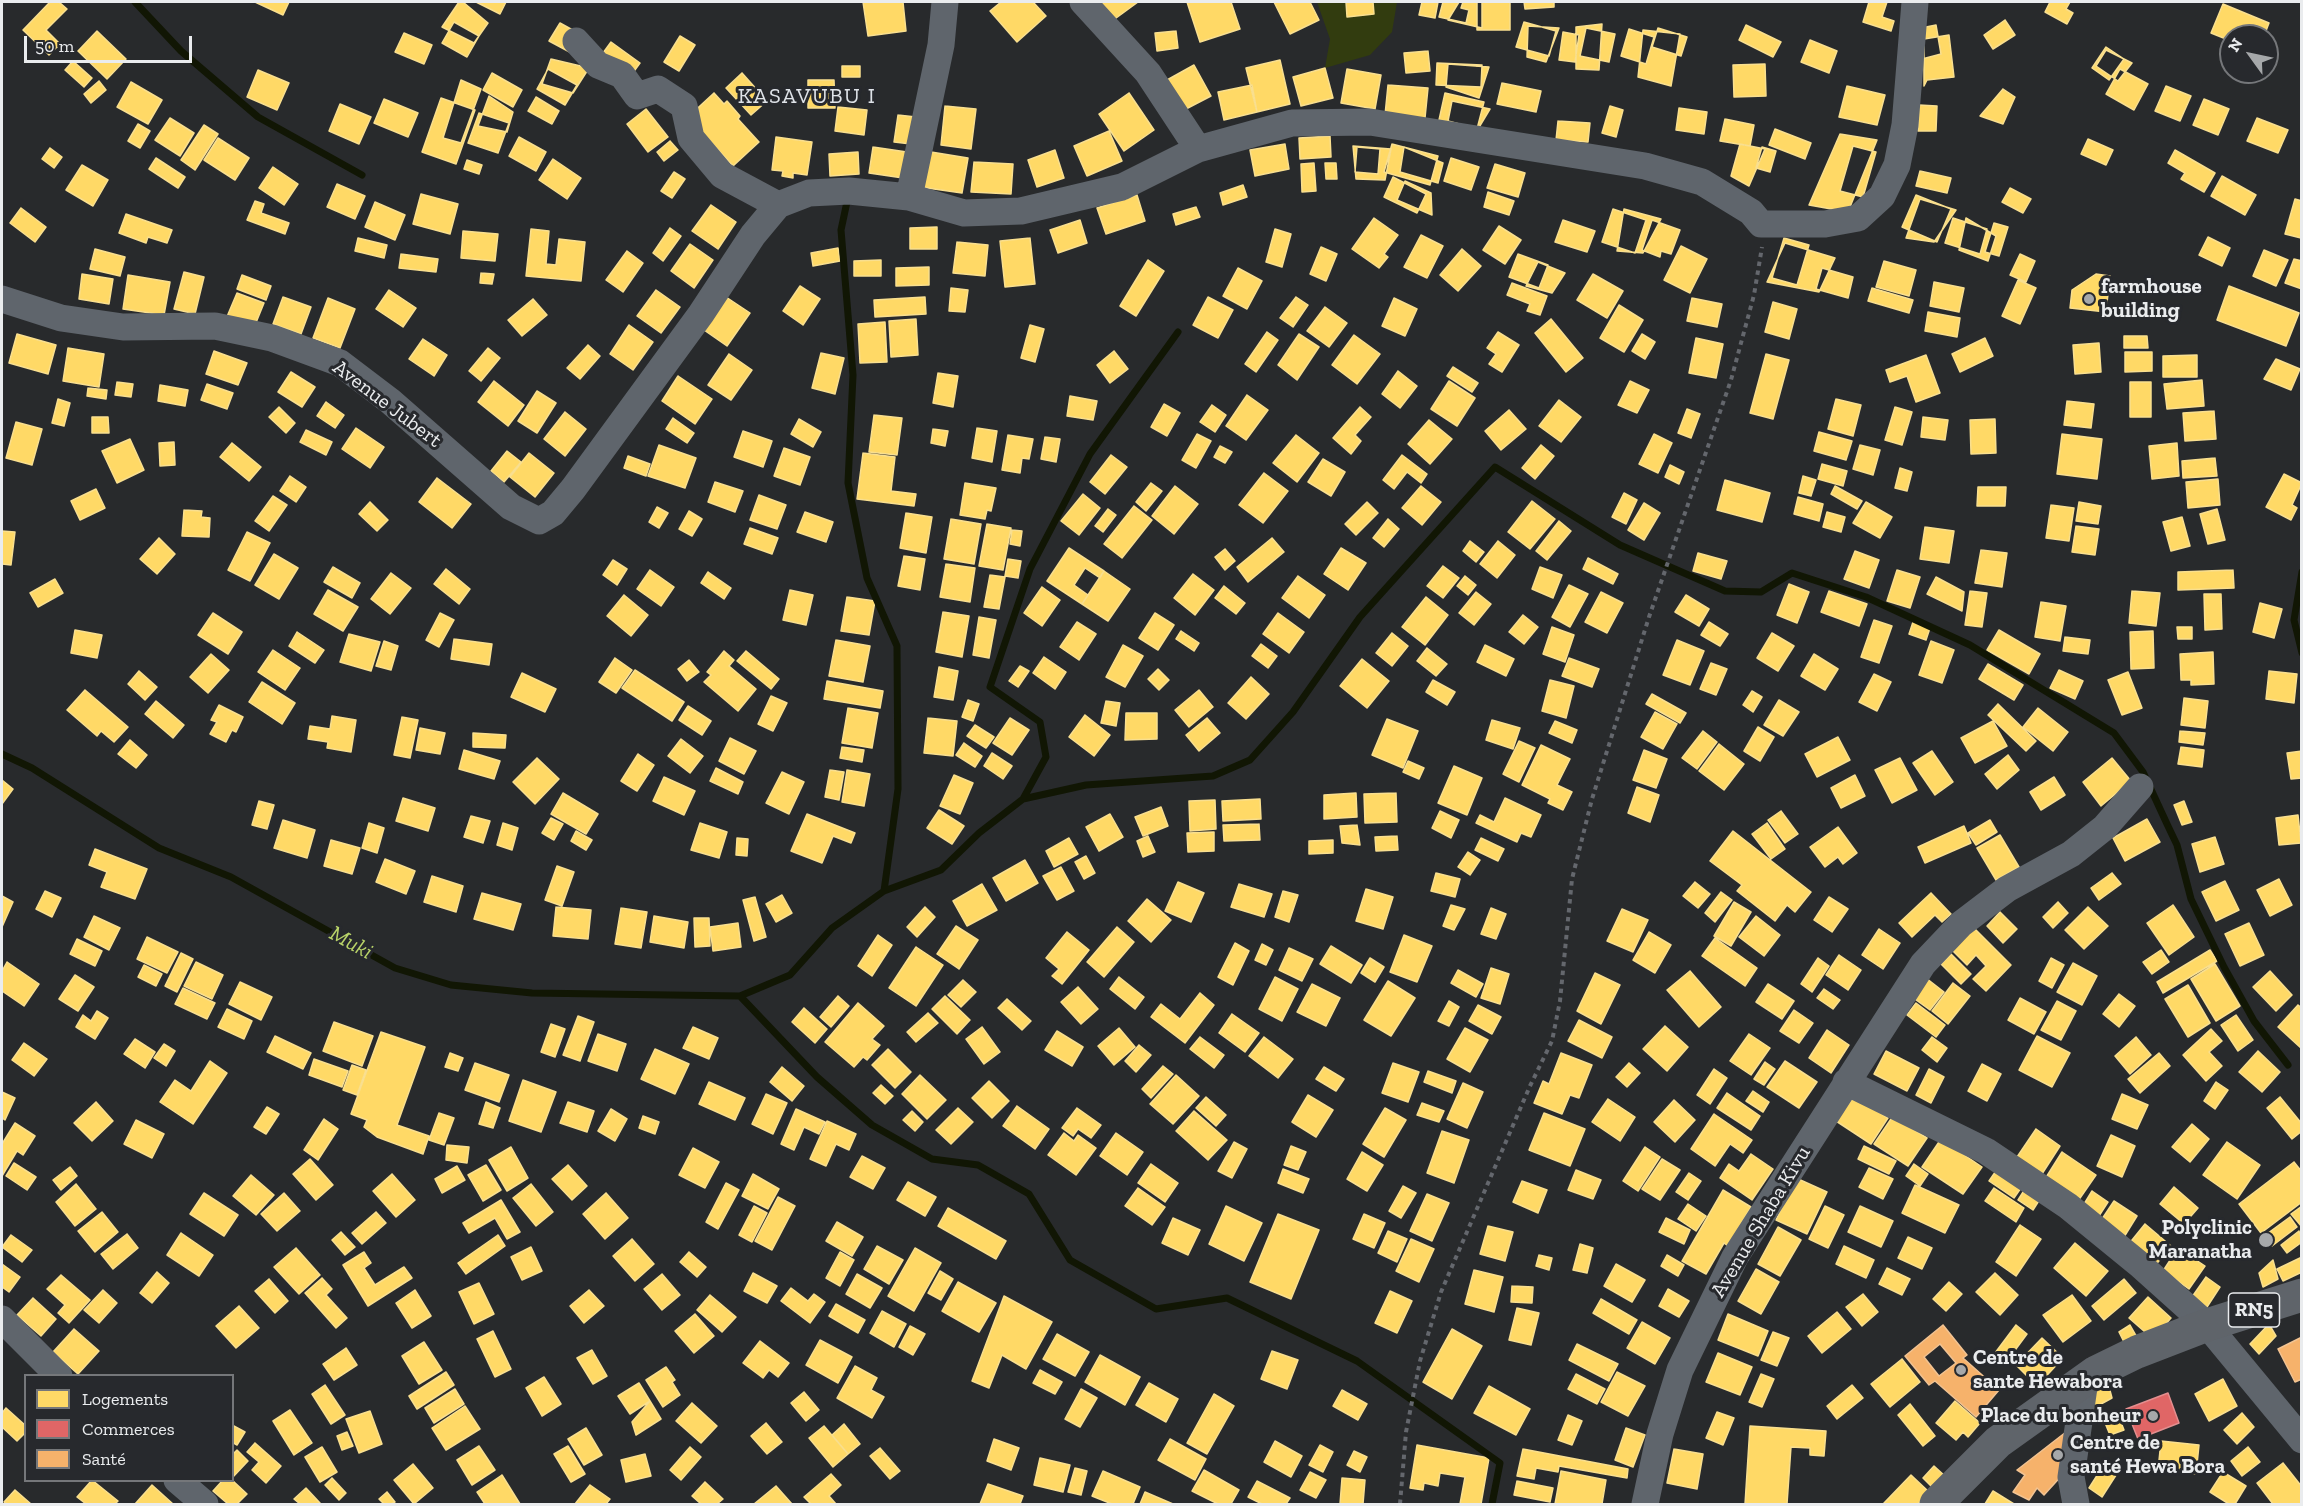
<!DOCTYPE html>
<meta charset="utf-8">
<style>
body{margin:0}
#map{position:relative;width:2303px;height:1506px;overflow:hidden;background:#282a2c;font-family:"Zilla Slab",serif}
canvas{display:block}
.frame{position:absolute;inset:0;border:3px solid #eaecee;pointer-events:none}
.legend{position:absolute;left:24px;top:1374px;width:210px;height:108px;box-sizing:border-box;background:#27292d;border:2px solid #75777a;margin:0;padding:8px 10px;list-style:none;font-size:18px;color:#eaecee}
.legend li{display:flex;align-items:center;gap:12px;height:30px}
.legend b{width:30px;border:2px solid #75777a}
.north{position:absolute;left:2219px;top:24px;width:60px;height:60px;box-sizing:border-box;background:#27292d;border:2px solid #75777a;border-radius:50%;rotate:303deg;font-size:16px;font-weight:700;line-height:24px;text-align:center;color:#eaecee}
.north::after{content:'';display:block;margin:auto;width:21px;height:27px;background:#a6a8aa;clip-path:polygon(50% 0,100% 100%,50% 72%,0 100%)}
.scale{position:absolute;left:24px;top:36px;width:168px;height:27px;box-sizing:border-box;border:3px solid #eaecee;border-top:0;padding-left:8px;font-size:18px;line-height:21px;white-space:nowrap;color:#eaecee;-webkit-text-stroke:4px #27292d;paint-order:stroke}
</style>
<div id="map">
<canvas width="2303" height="1506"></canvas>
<div class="frame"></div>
<ul class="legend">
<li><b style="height:16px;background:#ffd966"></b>Logements</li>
<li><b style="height:16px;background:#e06666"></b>Commerces</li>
<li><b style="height:16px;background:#f6b26b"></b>Santé</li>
</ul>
<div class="north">N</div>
<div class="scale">50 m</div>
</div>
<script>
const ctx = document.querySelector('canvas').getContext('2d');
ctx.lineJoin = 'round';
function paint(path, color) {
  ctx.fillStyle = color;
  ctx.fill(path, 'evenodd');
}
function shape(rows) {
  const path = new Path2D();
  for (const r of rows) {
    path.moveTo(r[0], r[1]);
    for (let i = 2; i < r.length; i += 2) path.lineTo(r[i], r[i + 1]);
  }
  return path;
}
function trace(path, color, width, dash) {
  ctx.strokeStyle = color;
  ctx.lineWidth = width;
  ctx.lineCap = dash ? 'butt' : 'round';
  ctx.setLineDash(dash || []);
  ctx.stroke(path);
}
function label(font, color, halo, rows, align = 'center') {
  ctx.font = font + ' "Zilla Slab",serif';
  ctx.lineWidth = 6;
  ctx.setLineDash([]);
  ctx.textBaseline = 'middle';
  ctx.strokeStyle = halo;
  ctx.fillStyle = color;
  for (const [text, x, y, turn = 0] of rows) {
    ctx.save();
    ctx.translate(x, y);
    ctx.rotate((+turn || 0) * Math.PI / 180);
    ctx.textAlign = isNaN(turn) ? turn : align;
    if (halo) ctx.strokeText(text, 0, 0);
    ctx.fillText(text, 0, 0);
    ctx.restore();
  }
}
const green = shape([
 [1317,2,1397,2,1392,32,1370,55,1325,68,1330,39]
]);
const homes = shape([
 [50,2,59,2,67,9,46,30,60,44,49,55,23,30,50,2],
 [255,2,289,2,283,15,255,2],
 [459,2,463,2,488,23,474,43,442,27,459,2],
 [476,2,506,2,500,14,476,2],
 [863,2,903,2,906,31,868,36,863,2],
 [1001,2,1033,2,1046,16,1017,42,990,11,1001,2],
 [1097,2,1138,2,1112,21,1097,2],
 [1187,2,1231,2,1240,29,1200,42,1187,2],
 [1274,2,1310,2,1319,20,1290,34,1274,2],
 [1346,2,1373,2,1374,14,1347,17,1346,2],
 [1422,2,1438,2,1435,18,1419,15,1422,2],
 [1443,2,1463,2,1461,8,1469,10,1466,23,1439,17,1443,2],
 [1459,2,1482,2,1482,28,1448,20,1459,2],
 [1477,2,1510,2,1510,30,1477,30,1477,2],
 [1524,2,1554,2,1554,7,1525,9,1524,2],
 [1869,2,1887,2,1882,17,1894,21,1891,31,1863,22,1869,2],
 [2050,2,2070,2,2066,9,2073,13,2067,24,2045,12,2050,2],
 [2223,4,2269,23,2264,36,2231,36,2231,41,2211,33,2223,4],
 [2005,20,2015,35,1993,49,1984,35,2005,20],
 [454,22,479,36,467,57,442,43,454,22],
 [1524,22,1556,31,1549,56,1516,47,1524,22],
 [560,23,589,39,579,57,549,41,560,23],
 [1602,24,1599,70,1576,69,1576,27,1602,24],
 [1746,25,1781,42,1773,57,1739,40,1746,25],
 [1936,25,1941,54,1922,59,1916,29,1936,25],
 [1528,26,1559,28,1546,62,1527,57,1528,26],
 [1586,28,1615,34,1609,62,1580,56,1586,28],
 [1658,28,1687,37,1681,56,1652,47,1658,28],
 [1629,29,1654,37,1646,64,1621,56,1629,29],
 [1643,30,1680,34,1671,86,1638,77,1643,30],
 [97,31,126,59,107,79,78,51,97,31],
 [1176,31,1178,48,1157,51,1155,33,1176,31],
 [1563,32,1579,35,1575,62,1559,60,1563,32],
 [404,33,432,45,424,64,395,52,404,33],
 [1949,35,1954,77,1927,80,1924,86,1924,39,1949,35],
 [680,36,695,45,679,71,664,62,680,36],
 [1810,40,1837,51,1829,73,1801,62,1810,40],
 [611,42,640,63,624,85,595,64,611,42],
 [2106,47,2124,59,2109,80,2092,68,2106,47],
 [2106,50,2132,63,2118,81,2096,66,2106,50],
 [1428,51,1430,71,1406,73,1404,53,1428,51],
 [551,59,589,68,573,93,542,84,551,59],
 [1280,60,1290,104,1257,112,1246,68,1280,60],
 [73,61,92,78,84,87,65,70,73,61],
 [1437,63,1482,65,1481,87,1436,85,1437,63],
 [1448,64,1489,67,1479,98,1446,87,1448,64],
 [1765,64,1766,96,1734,97,1733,65,1765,64],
 [1194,65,1211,96,1184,110,1167,80,1194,65],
 [842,66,860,66,860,77,842,77,842,66],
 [1325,68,1333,98,1301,106,1293,77,1325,68],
 [548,69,577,85,565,105,537,89,548,69],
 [1347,69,1381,75,1375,109,1341,103,1347,69],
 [2120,69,2148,84,2134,110,2106,94,2120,69],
 [258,70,289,83,277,110,247,97,258,70],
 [492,73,522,90,513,107,483,90,492,73],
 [742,73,767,101,751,115,726,88,742,73],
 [461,80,481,89,461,143,443,138,461,80],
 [808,80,834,80,835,108,808,108,808,80],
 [99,81,106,90,91,103,84,94,99,81],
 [131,82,162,100,148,124,117,107,131,82],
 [1502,83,1541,91,1536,112,1497,104,1502,83],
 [1252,85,1257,112,1224,120,1218,92,1252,85],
 [1388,85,1428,88,1425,118,1385,115,1388,85],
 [1847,86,1885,95,1877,125,1839,117,1847,86],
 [2166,86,2191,96,2180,121,2155,111,2166,86],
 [2003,89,2015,97,2003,124,1980,116,2003,89],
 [714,93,724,104,727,101,740,116,738,119,759,142,733,166,688,117,714,93],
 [1129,93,1154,130,1124,151,1099,114,1129,93],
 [1445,93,1484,102,1477,129,1439,120,1445,93],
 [489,96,513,112,507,132,478,126,489,96],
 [536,97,559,111,552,124,528,111,536,97],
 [441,98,475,110,456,164,422,152,441,98],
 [384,99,418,113,408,137,374,123,384,99],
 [2204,99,2229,109,2218,135,2193,125,2204,99],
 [1452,101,1490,109,1478,129,1448,121,1452,101],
 [340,104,371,117,359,144,329,131,340,104],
 [1919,105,1937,106,1936,131,1918,131,1919,105],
 [945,106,976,109,971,149,941,145,945,106],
 [1610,106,1623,110,1616,137,1602,133,1610,106],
 [838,107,867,110,864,135,835,131,838,107],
 [1679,108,1707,112,1704,134,1676,130,1679,108],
 [646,109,668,137,648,152,627,124,646,109],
 [479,113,509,123,498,153,468,143,479,113],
 [898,115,916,117,911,144,894,142,898,115],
 [170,118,194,133,180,156,155,140,170,118],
 [2257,118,2288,130,2278,153,2247,141,2257,118],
 [1725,119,1754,125,1750,146,1720,141,1725,119],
 [1558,121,1590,123,1588,142,1556,140,1558,121],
 [138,124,150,131,140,148,128,141,138,124],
 [204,125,218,134,195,170,181,160,204,125],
 [1775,129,1811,143,1805,159,1769,145,1775,129],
 [1109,131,1122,161,1087,176,1074,146,1109,131],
 [1840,134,1877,140,1848,212,1809,205,1840,134],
 [1330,136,1331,157,1300,159,1299,138,1330,136],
 [519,137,546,152,536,171,509,156,519,137],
 [776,137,812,142,807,175,793,173,793,178,782,176,783,171,772,170,776,137],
 [218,138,249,158,235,180,204,160,218,138],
 [2088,139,2113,150,2106,165,2081,154,2088,139],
 [670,141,678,150,664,161,657,152,670,141],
 [1285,144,1289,169,1255,176,1250,150,1285,144],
 [1392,144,1438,156,1430,185,1384,172,1392,144],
 [1740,144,1765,149,1749,186,1731,176,1740,144],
 [1353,146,1391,149,1385,180,1356,179,1353,146],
 [1853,146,1876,152,1863,197,1840,191,1853,146],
 [873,147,907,152,903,178,869,173,873,147],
 [1357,147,1380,149,1378,174,1355,172,1357,147],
 [1404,147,1443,163,1438,183,1400,172,1404,147],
 [1762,147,1776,151,1770,172,1756,168,1762,147],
 [50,148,62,157,54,168,42,159,50,148],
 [1055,150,1064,178,1037,187,1028,160,1055,150],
 [2175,150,2215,173,2204,192,2181,179,2185,173,2168,163,2175,150],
 [925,151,968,158,962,193,920,187,925,151],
 [858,152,859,174,830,176,829,154,858,152],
 [156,158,185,177,178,188,149,169,156,158],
 [1451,158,1479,167,1471,190,1444,181,1451,158],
 [553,159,581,178,567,199,539,180,553,159],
 [467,160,482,165,479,174,464,169,467,160],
 [974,162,1013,164,1011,194,971,192,974,162],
 [1314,163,1316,191,1302,192,1301,164,1314,163],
 [1325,163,1336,163,1337,179,1326,179,1325,163],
 [1495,164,1525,173,1518,197,1487,188,1495,164],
 [82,165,108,180,93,206,66,190,82,165],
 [273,167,298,184,284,205,259,188,273,167],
 [1920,171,1951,178,1947,193,1916,186,1920,171],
 [674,172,685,179,672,198,661,191,674,172],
 [2222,176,2256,195,2245,215,2211,196,2222,176],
 [1393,177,1426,194,1417,213,1384,197,1393,177],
 [1405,181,1431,193,1432,215,1397,200,1405,181],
 [337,184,365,196,355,219,327,207,337,184],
 [1243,185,1247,197,1223,205,1220,193,1243,185],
 [2010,188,2031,199,2023,213,2002,202,2010,188],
 [1488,192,1514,201,1509,215,1484,207,1488,192],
 [421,194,458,204,450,234,413,224,421,194],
 [1137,195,1145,221,1106,234,1097,208,1137,195],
 [1916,195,1951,209,1937,242,1902,227,1916,195],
 [1920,199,1956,210,1934,242,1906,238,1920,199],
 [2295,199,2302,201,2301,238,2285,234,2295,199],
 [255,201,264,204,261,213,289,223,285,234,247,220,255,201],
 [375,202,405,215,395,240,365,227,375,202],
 [711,205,736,222,718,249,692,231,711,205],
 [1196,207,1200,217,1176,225,1173,214,1196,207],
 [21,208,46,227,35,242,10,223,21,208],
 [1613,209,1646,220,1635,253,1602,242,1613,209],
 [1624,209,1661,219,1643,253,1617,251,1624,209],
 [126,214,172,230,167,243,148,237,146,243,119,233,126,214],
 [1374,218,1398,235,1384,254,1388,257,1379,268,1352,249,1374,218],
 [1953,218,1987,229,1980,254,1945,243,1953,218],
 [1966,218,1996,236,1988,261,1959,250,1966,218],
 [1080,220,1087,243,1058,253,1050,230,1080,220],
 [1563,220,1595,231,1587,252,1555,242,1563,220],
 [1652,220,1680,230,1671,254,1661,251,1660,257,1642,250,1652,220],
 [1994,223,2008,227,1999,256,1985,252,1994,223],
 [1499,226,1521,240,1505,264,1483,250,1499,226],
 [937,227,937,249,910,249,910,228,937,227],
 [670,228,681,236,663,261,653,253,670,228],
 [531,229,549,231,546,264,556,265,559,239,585,242,581,281,526,276,531,229],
 [1275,229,1291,234,1282,267,1266,262,1275,229],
 [463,231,498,234,495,261,461,258,463,231],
 [1421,235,1443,246,1427,278,1404,267,1421,235],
 [2208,237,2230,248,2222,266,2199,255,2208,237],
 [358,238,387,245,384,258,355,251,358,238],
 [1030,238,1035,284,1005,287,1000,241,1030,238],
 [1784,238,1809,245,1797,285,1772,278,1784,238],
 [957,242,988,245,985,276,953,273,957,242],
 [1785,243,1835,258,1819,292,1767,282,1785,243],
 [690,244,713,260,694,288,671,271,690,244],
 [1681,246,1707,259,1690,293,1664,280,1681,246],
 [1321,247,1337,254,1326,281,1310,274,1321,247],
 [838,248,840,261,813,266,811,253,838,248],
 [95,249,125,257,120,276,90,269,95,249],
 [1462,249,1481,266,1458,291,1440,275,1462,249],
 [2264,250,2288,260,2276,286,2253,276,2264,250],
 [627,251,643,263,623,292,606,280,627,251],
 [401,254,438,259,436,272,399,268,401,254],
 [1518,254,1548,265,1539,288,1509,277,1518,254],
 [2020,254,2035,261,2026,282,2010,275,2020,254],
 [2294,259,2302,261,2302,289,2285,283,2294,259],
 [881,260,881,276,854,276,854,261,881,260],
 [1148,260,1164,271,1136,316,1120,306,1148,260],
 [1884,261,1916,270,1909,296,1876,287,1884,261],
 [1538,262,1565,273,1552,293,1526,286,1538,262],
 [929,267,929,285,896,286,896,268,929,267],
 [1238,268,1262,281,1247,309,1223,296,1238,268],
 [1822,268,1853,277,1848,298,1816,289,1822,268],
 [184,272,204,277,195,314,174,309,184,272],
 [481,273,494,274,492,284,480,283,481,273],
 [82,274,113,279,109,304,79,299,82,274],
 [1593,274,1623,291,1607,318,1577,300,1593,274],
 [2096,274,2110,276,2106,312,2070,308,2072,290,2096,274],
 [128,275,170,282,164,315,123,309,128,275],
 [242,275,271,286,266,300,237,289,242,275],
 [2018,280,2036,288,2020,324,2002,316,2018,280],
 [1934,282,1964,288,1959,312,1930,306,1934,282],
 [1512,283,1547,296,1540,315,1527,311,1530,304,1507,295,1512,283],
 [800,286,820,299,803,325,783,311,800,286],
 [2229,286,2299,313,2286,346,2217,320,2229,286],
 [951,288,968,290,965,312,949,311,951,288],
 [1872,288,1913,300,1909,313,1868,301,1872,288],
 [389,290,416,308,403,327,376,309,389,290],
 [656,290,680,307,661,333,637,316,656,290],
 [237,293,264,303,253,330,226,319,237,293],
 [283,297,311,307,301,334,273,324,283,297],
 [726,297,750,313,727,346,704,330,726,297],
 [925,297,926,314,875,317,874,300,925,297],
 [1208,297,1233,310,1218,338,1193,325,1208,297],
 [1296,297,1308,305,1293,327,1280,318,1296,297],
 [328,298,355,309,340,348,313,338,328,298],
 [1394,298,1417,309,1405,336,1382,326,1394,298],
 [1692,298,1722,304,1717,327,1687,321,1692,298],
 [533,299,547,315,522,336,508,320,533,299],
 [1773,302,1797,309,1789,339,1765,332,1773,302],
 [1619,305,1643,320,1624,352,1600,338,1619,305],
 [1325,307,1347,323,1329,347,1307,331,1325,307],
 [1928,312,1960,318,1957,337,1925,331,1928,312],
 [916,319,918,355,891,357,889,321,916,319],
 [1551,319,1583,358,1566,372,1535,333,1551,319],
 [885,322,887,362,860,363,858,324,885,322],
 [629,325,653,342,633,370,610,354,629,325],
 [1030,325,1044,329,1035,362,1021,358,1030,325],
 [1267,332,1278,340,1256,372,1245,364,1267,332],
 [1498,332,1519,345,1502,372,1489,364,1496,354,1487,348,1498,332],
 [17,334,56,345,48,374,9,363,17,334],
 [1299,334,1319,347,1297,380,1278,365,1299,334],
 [1642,334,1655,342,1645,359,1632,351,1642,334],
 [1354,335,1380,354,1357,384,1332,365,1354,335],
 [2124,336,2147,336,2148,348,2124,348,2124,336],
 [1696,338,1723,344,1716,378,1689,373,1696,338],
 [1985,338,1993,356,1960,372,1952,354,1985,338],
 [423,339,447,355,434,376,409,359,423,339],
 [2099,343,2101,372,2075,374,2073,345,2099,343],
 [588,345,600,356,580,379,567,368,588,345],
 [68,348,104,354,99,387,63,381,68,348],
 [488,348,500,358,481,381,469,371,488,348],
 [214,351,247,363,238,385,206,374,214,351],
 [1114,351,1128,369,1110,383,1097,365,1114,351],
 [2125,352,2152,352,2152,371,2125,372,2125,352],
 [821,353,844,358,835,394,812,388,821,353],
 [729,354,752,370,731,400,708,385,729,354],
 [1766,354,1789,360,1773,419,1750,413,1766,354],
 [1926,355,1940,393,1916,402,1907,376,1890,382,1886,370,1926,355],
 [2197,355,2197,377,2163,377,2163,356,2197,355],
 [2276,359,2300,369,2291,390,2264,379,2276,359],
 [1453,367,1478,383,1472,392,1447,376,1453,367],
 [1398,371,1417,386,1400,408,1382,394,1398,371],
 [291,372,315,387,302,407,278,392,291,372],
 [938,373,958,376,953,407,933,403,938,373],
 [678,376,712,399,695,424,662,401,678,376],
 [2202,380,2204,406,2167,409,2164,384,2202,380],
 [494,381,524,405,508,426,478,402,494,381],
 [1449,381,1475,398,1457,426,1431,409,1449,381],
 [1630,381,1649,390,1637,413,1618,405,1630,381],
 [117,382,133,384,131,397,115,395,117,382],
 [2130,382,2151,382,2151,417,2130,417,2130,382],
 [207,384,233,393,227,409,201,400,207,384],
 [160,385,188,390,185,406,158,401,160,385],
 [88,388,107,390,106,399,87,396,88,388],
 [537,391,556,403,537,433,518,421,537,391],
 [1247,395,1268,410,1246,440,1226,426,1247,395],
 [1070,396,1097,401,1093,420,1067,416,1070,396],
 [58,399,70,403,64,426,52,423,58,399],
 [1836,399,1861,405,1853,436,1828,429,1836,399],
 [1559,400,1581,417,1561,442,1539,426,1559,400],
 [2067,401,2094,404,2091,428,2064,425,2067,401],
 [326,402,344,415,335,428,317,416,326,402],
 [1164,404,1180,413,1167,436,1151,427,1164,404],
 [1212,405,1226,415,1215,432,1200,422,1212,405],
 [279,407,295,423,286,433,269,417,279,407],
 [1360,407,1371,417,1355,435,1361,441,1351,454,1333,438,1360,407],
 [1895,407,1912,412,1902,445,1885,440,1895,407],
 [1687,409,1700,414,1691,438,1678,433,1687,409],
 [1509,410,1526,429,1501,450,1485,431,1509,410],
 [2214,411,2216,439,2185,441,2183,413,2214,411],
 [565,412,586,429,565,456,544,439,565,412],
 [874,415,902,418,897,455,869,452,874,415],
 [92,417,108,417,109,433,92,433,92,417],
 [1923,417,1948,420,1945,440,1921,437,1923,417],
 [673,418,694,433,687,443,666,429,673,418],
 [799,419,821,432,813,447,791,434,799,419],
 [1995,419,1996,453,1971,454,1970,420,1995,419],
 [1429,420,1452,439,1430,464,1408,444,1429,420],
 [16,422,42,429,32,465,6,458,16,422],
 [356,428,384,447,370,468,342,449,356,428],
 [977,428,997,431,992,462,972,458,977,428],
 [933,429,948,431,945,446,931,443,933,429],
 [306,430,332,442,326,455,300,442,306,430],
 [743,431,772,441,763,467,734,457,743,431],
 [1819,432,1852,441,1846,460,1814,451,1819,432],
 [1197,434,1211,441,1196,468,1182,460,1197,434],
 [1654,434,1672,443,1658,473,1639,464,1654,434],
 [2062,434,2102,439,2097,479,2057,474,2062,434],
 [1008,435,1033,439,1029,459,1022,458,1020,473,1002,470,1008,435],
 [1296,435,1319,453,1297,482,1273,463,1296,435],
 [1045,437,1060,439,1056,462,1041,459,1045,437],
 [130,439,144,470,117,483,102,451,130,439],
 [174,442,175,465,160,466,159,443,174,442],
 [232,443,261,467,249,481,220,457,232,443],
 [2177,443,2179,476,2152,479,2149,446,2177,443],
 [659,445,696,458,685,488,648,476,659,445],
 [1541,445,1554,456,1535,479,1522,468,1541,445],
 [1860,445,1880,450,1873,475,1853,469,1860,445],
 [1220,446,1232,452,1225,463,1214,457,1220,446],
 [784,448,810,457,800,485,774,476,784,448],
 [507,451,521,462,504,482,491,471,507,451],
 [529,453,554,473,535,497,510,477,529,453],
 [863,453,895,457,891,491,916,494,914,506,857,499,863,453],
 [1111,455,1127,467,1105,494,1090,482,1111,455],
 [1402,455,1427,474,1421,483,1407,472,1394,489,1383,480,1402,455],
 [628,456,650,464,646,476,624,468,628,456],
 [2215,458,2217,476,2183,478,2182,461,2215,458],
 [1323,459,1345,472,1331,496,1308,482,1323,459],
 [1822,464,1847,471,1843,486,1818,479,1822,464],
 [1670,465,1684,472,1679,484,1665,477,1670,465],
 [1900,468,1912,472,1907,491,1895,488,1900,468],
 [1264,473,1288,491,1263,523,1239,505,1264,473],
 [2284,474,2302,483,2292,505,2297,508,2291,520,2266,507,2284,474],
 [290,476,306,487,296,502,280,491,290,476],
 [1803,476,1816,480,1811,496,1799,493,1803,476],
 [437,478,471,504,452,528,419,502,437,478],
 [2218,479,2220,505,2188,508,2186,482,2218,479],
 [1725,480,1770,493,1762,522,1717,510,1725,480],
 [715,482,743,491,735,512,708,502,715,482],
 [965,483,996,488,991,511,987,510,985,519,960,515,965,483],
 [1151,483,1162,491,1146,511,1136,502,1151,483],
 [1175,486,1198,504,1174,534,1152,516,1175,486],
 [1421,486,1441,502,1422,525,1402,508,1421,486],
 [1835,486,1862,501,1857,509,1831,494,1835,486],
 [1978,487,2006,487,2005,506,1977,506,1978,487],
 [96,489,105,508,80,520,71,501,96,489],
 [1624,493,1637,500,1626,524,1612,517,1624,493],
 [1083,494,1100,508,1079,535,1061,521,1083,494],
 [759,495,786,505,777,529,750,520,759,495],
 [273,496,287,505,269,531,255,521,273,496],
 [1798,497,1823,504,1819,521,1794,514,1798,497],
 [1532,501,1555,519,1530,549,1508,532,1532,501],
 [370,502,388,520,377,531,359,514,370,502],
 [1367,502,1378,513,1356,535,1345,524,1367,502],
 [1866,502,1892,517,1880,538,1853,523,1866,502],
 [2079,502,2101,506,2098,524,2076,521,2079,502],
 [1644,503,1660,513,1644,540,1628,530,1644,503],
 [2051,505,2074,508,2069,541,2046,538,2051,505],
 [1134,506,1152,520,1122,558,1104,544,1134,506],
 [657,507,668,513,659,528,649,522,657,507],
 [1108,509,1116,515,1103,532,1095,526,1108,509],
 [2217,509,2225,540,2208,544,2200,514,2217,509],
 [184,510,202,511,201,517,210,518,209,537,182,536,184,510],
 [689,511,702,519,692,536,679,529,689,511],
 [805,512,833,522,826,542,797,532,805,512],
 [1827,512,1845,517,1841,532,1823,527,1827,512],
 [906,513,932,517,926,553,900,548,906,513],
 [2182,517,2190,546,2171,551,2163,522,2182,517],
 [951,519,981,524,974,564,944,559,951,519],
 [1388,519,1399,529,1384,547,1373,538,1388,519],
 [1559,521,1571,531,1547,560,1536,551,1559,521],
 [987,524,1011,528,1003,570,979,566,987,524],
 [2076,526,2099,529,2095,555,2072,552,2076,526],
 [1925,527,1954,531,1949,563,1920,559,1925,527],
 [750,528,778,538,772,554,744,544,750,528],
 [1012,530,1022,531,1020,546,1010,544,1012,530],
 [2,531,15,532,11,565,2,564,2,531],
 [247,532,270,543,250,581,228,570,247,532],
 [159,538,175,554,157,574,140,559,159,538],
 [1272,538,1284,552,1248,582,1237,567,1272,538],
 [1470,541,1484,552,1476,562,1463,551,1470,541],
 [1498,541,1515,555,1497,578,1480,564,1498,541],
 [1069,548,1104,571,1100,578,1085,568,1074,585,1088,595,1082,604,1047,581,1069,548],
 [1341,548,1366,563,1348,590,1324,574,1341,548],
 [1225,549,1235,561,1225,570,1215,557,1225,549],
 [1981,550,2007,553,2002,587,1975,583,1981,550],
 [1855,551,1879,560,1869,588,1844,579,1855,551],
 [1698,553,1727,561,1721,579,1693,571,1698,553],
 [274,554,298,568,279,599,255,585,274,554],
 [904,556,925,559,920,590,898,586,904,556],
 [1588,558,1618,574,1613,584,1583,569,1588,558],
 [1008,559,1021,561,1018,578,1005,576,1008,559],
 [613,560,627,569,617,585,603,575,613,560],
 [946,564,975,568,970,602,940,597,946,564],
 [1443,566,1459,578,1443,598,1427,586,1443,566],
 [333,567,360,583,352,598,324,582,333,567],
 [1540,567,1562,575,1553,598,1532,589,1540,567],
 [446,569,470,589,459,604,434,584,446,569],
 [650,570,674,587,661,606,637,589,650,570],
 [1897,570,1920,577,1910,608,1887,601,1897,570],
 [2233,570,2234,588,2178,590,2178,572,2233,570],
 [1104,571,1130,589,1108,621,1082,604,1104,571],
 [708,572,731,588,724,599,701,583,708,572],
 [391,573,411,588,390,614,371,599,391,573],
 [1193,574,1214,590,1195,615,1174,598,1193,574],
 [990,575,1005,577,999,609,984,607,990,575],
 [1298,576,1325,595,1309,618,1282,598,1298,576],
 [1465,576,1476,585,1468,595,1457,586,1465,576],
 [1936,577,1964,592,1962,611,1927,594,1936,577],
 [55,579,63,593,38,607,30,593,55,579],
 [1789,584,1809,592,1797,623,1777,615,1789,584],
 [1569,585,1588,594,1570,627,1552,617,1569,585],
 [1224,586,1245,603,1236,614,1215,598,1224,586],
 [1042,587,1060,600,1042,626,1024,613,1042,587],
 [328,590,358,607,343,631,314,614,328,590],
 [790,590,813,595,806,625,783,620,790,590],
 [1829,591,1867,604,1859,626,1821,612,1829,591],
 [1970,591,1987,593,1982,627,1965,625,1970,591],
 [2132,591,2160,593,2156,626,2129,623,2132,591],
 [1476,592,1491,604,1474,625,1459,613,1476,592],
 [1601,592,1623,603,1607,633,1585,622,1601,592],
 [2204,594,2221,594,2222,629,2205,630,2204,594],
 [624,595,648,615,631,636,607,616,624,595],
 [1686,595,1709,609,1699,626,1675,612,1686,595],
 [847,597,875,601,869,635,841,631,847,597],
 [1426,597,1448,615,1425,645,1402,627,1426,597],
 [2041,602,2066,606,2060,641,2035,637,2041,602],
 [2260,603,2282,609,2274,638,2253,632,2260,603],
 [943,612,969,616,962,657,936,652,943,612],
 [213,613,242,632,228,654,198,635,213,613],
 [440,613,454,620,439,647,426,640,440,613],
 [1155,613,1174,625,1158,650,1139,638,1155,613],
 [1278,613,1304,632,1289,653,1263,634,1278,613],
 [1523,615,1538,627,1524,644,1509,632,1523,615],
 [979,617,996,620,989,658,973,655,979,617],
 [1874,620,1892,626,1879,663,1861,657,1874,620],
 [1077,622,1096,634,1079,660,1060,647,1077,622],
 [1709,622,1728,634,1720,646,1701,635,1709,622],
 [1913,622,1930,628,1926,640,1909,634,1913,622],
 [1552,627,1574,635,1565,662,1543,654,1552,627],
 [2177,627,2192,627,2192,639,2178,639,2177,627],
 [75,630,102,635,97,658,71,653,75,630],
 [1999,630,2040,654,2029,674,1987,650,1999,630],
 [1181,631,1199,643,1194,651,1176,639,1181,631],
 [2153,631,2154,668,2131,669,2130,632,2153,631],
 [297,632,324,650,315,663,289,646,297,632],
 [1392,633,1408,646,1392,666,1376,653,1392,633],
 [1772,633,1794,646,1778,671,1757,658,1772,633],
 [349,634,380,642,371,671,340,662,349,634],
 [2065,637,2090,640,2088,654,2063,651,2065,637],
 [454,639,492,644,489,665,451,659,454,639],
 [836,640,870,646,863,682,829,676,836,640],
 [1677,640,1704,651,1690,685,1663,675,1677,640],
 [384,641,398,646,391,670,376,666,384,641],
 [1931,641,1954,650,1942,683,1919,675,1931,641],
 [1261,644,1277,656,1268,668,1252,656,1261,644],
 [1123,645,1143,656,1125,687,1106,677,1123,645],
 [1485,645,1514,659,1506,676,1477,662,1485,645],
 [1427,648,1447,664,1436,676,1417,661,1427,648],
 [273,650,300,668,285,690,258,672,273,650],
 [724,651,734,660,729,666,756,689,738,711,704,682,711,675,707,672,724,651],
 [746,651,779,679,771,689,737,661,746,651],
 [2213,652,2214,684,2191,685,2191,680,2181,680,2180,654,2213,652],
 [211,654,229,670,208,693,190,677,211,654],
 [1814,654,1838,669,1825,690,1801,676,1814,654],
 [1044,657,1066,672,1055,689,1033,673,1044,657],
 [615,658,632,670,616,693,599,682,615,658],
 [1569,658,1599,669,1592,687,1562,676,1569,658],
 [1362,659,1389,681,1367,708,1340,686,1362,659],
 [689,660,699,672,687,681,678,669,689,660],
 [1711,663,1727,669,1716,695,1700,689,1711,663],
 [1988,664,2023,685,2014,700,1979,679,1988,664],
 [1020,666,1029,671,1018,687,1009,681,1020,666],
 [939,667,958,671,953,700,934,697,939,667],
 [1158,669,1169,680,1159,690,1148,679,1158,669],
 [635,670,684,702,672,721,622,688,635,670],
 [2059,670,2083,681,2075,699,2050,688,2059,670],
 [139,671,157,687,145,700,128,684,139,671],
 [2269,671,2297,674,2294,703,2266,699,2269,671],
 [2128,672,2142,708,2122,715,2108,680,2128,672],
 [522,673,556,689,545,712,511,697,522,673],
 [1874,674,1891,682,1877,711,1859,702,1874,674],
 [1251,677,1269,694,1246,719,1228,703,1251,677],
 [1433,680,1455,692,1447,705,1426,692,1433,680],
 [1550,680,1574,686,1566,718,1542,711,1550,680],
 [827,681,883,691,880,708,824,699,827,681],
 [262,682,295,703,282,724,249,702,262,682],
 [85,690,128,727,114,742,101,731,97,736,67,710,85,690],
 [1199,690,1213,707,1189,727,1175,710,1199,690],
 [1752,691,1762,697,1753,712,1743,705,1752,691],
 [1652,694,1686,713,1680,723,1646,704,1652,694],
 [771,696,787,703,773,731,758,724,771,696],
 [2184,698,2208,701,2205,728,2181,725,2184,698],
 [968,700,979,704,973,721,962,717,968,700],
 [1779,700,1799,712,1783,736,1764,725,1779,700],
 [156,701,184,725,173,738,145,714,156,701],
 [1106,701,1120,703,1116,726,1101,723,1106,701],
 [1998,704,2036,741,2026,751,1988,715,1998,704],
 [219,705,243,717,236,732,232,730,226,742,210,734,217,722,211,720,219,705],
 [688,706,711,721,702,735,679,720,688,706],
 [848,708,878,713,872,748,842,743,848,708],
 [2038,708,2068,732,2053,751,2023,727,2038,708],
 [1655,712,1677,724,1663,749,1641,737,1655,712],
 [1126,713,1157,713,1157,739,1125,740,1126,713],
 [1085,715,1110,735,1094,756,1069,737,1085,715],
 [332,716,356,720,351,752,327,748,328,742,308,739,310,726,330,729,332,716],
 [402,717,418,720,410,758,394,755,402,717],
 [928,718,957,721,953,756,924,753,928,718],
 [1010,718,1029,730,1012,755,993,743,1010,718],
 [1207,718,1220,733,1199,751,1186,735,1207,718],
 [1387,719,1418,731,1403,768,1372,755,1387,719],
 [1492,720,1520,728,1513,749,1486,740,1492,720],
 [1555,721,1577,730,1572,743,1549,733,1555,721],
 [1993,721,2007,746,1975,763,1961,738,1993,721],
 [975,725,994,737,986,748,967,736,975,725],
 [1758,727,1774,737,1760,761,1744,751,1758,727],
 [420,728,445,733,440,754,416,750,420,728],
 [1703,731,1717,742,1697,769,1682,758,1703,731],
 [2180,731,2205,733,2203,745,2179,742,2180,731],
 [473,733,506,735,505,748,473,747,473,733],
 [1838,737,1850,760,1817,777,1805,754,1838,737],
 [730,738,756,751,744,774,719,761,730,738],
 [681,739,703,756,690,773,668,756,681,739],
 [130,740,147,755,136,768,118,754,130,740],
 [1519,741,1535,748,1519,782,1503,774,1519,741],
 [964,743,982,756,975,767,956,755,964,743],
 [1719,744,1744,764,1724,790,1699,771,1719,744],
 [1541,745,1570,759,1557,785,1572,792,1563,810,1548,803,1550,799,1522,785,1541,745],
 [842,747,864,750,862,762,840,758,842,747],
 [2181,747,2204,750,2202,767,2178,764,2181,747],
 [464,750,500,761,494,779,459,769,464,750],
 [1644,750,1667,759,1656,788,1633,780,1644,750],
 [1932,751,1953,782,1935,795,1913,763,1932,751],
 [2302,751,2302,778,2291,779,2287,753,2302,751],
 [992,753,1012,766,1003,779,984,766,992,753],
 [638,754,654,765,637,791,621,781,638,754],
 [2008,755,2019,770,1997,789,1985,774,2008,755],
 [537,758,559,779,535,804,513,782,537,758],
 [1900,758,1917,790,1892,803,1875,770,1900,758],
 [2112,758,2131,781,2101,806,2083,782,2112,758],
 [1408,761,1424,768,1419,779,1403,772,1408,761],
 [1454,766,1482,778,1467,815,1438,803,1454,766],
 [716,768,743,782,738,794,710,781,716,768],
 [830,770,844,772,839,800,825,797,830,770],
 [847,770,870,774,864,806,842,802,847,770],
 [782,772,804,782,789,814,766,803,782,772],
 [954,775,973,783,960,814,940,806,954,775],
 [1855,775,1865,796,1841,808,1831,788,1855,775],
 [664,777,695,791,684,815,653,801,664,777],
 [2054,777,2065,795,2041,810,2030,792,2054,777],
 [2,780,13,789,2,804,2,780],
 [1637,787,1659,795,1650,822,1628,813,1637,787],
 [563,793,598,814,586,834,551,814,563,793],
 [1356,793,1357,817,1324,819,1324,795,1356,793],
 [1396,793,1397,822,1365,823,1364,794,1396,793],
 [403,798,435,808,428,831,396,821,403,798],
 [1505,798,1541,815,1531,837,1521,833,1517,842,1476,823,1480,815,1494,822,1505,798],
 [1260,799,1261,819,1223,821,1222,801,1260,799],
 [1215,800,1216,829,1190,831,1189,801,1215,800],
 [259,801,274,805,267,829,252,825,259,801],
 [2184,801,2192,822,2182,825,2174,805,2184,801],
 [1161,807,1168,826,1143,836,1135,817,1161,807],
 [939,810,964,826,952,844,927,828,939,810],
 [1440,811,1459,820,1451,838,1432,828,1440,811],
 [1781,811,1798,834,1785,843,1768,820,1781,811],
 [807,814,855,833,851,843,833,836,822,863,791,851,807,814],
 [1110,814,1123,837,1099,851,1086,827,1110,814],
 [2298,815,2301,843,2279,845,2276,818,2298,815],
 [471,816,490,821,483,843,464,837,471,816],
 [551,818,563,824,554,840,542,833,551,818],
 [2147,819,2160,842,2125,861,2113,838,2147,819],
 [283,820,315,830,307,858,274,848,283,820],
 [1990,820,1997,832,1976,845,1968,833,1990,820],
 [369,823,384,828,377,853,362,848,369,823],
 [503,823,518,828,512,850,497,845,503,823],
 [700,823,727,832,719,858,691,850,700,823],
 [1767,823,1785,849,1771,859,1752,834,1767,823],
 [1259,824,1260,840,1224,841,1223,825,1259,824],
 [1357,825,1360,845,1342,843,1340,826,1357,825],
 [1964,826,1971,843,1925,863,1918,847,1964,826],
 [1838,827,1857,853,1843,864,1838,857,1825,867,1810,847,1838,827],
 [576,831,592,840,586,850,571,841,576,831],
 [1733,831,1811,892,1795,912,1787,905,1775,921,1737,891,1742,885,1710,861,1733,831],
 [1214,832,1214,851,1188,852,1187,833,1214,832],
 [2000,835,2019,867,1996,880,1977,848,2000,835],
 [1148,836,1155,852,1143,857,1137,841,1148,836],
 [1397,836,1398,850,1376,851,1375,837,1397,836],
 [2215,837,2224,864,2200,872,2192,844,2215,837],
 [737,838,748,839,747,856,736,855,737,838],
 [1069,838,1078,854,1054,867,1046,851,1069,838],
 [1481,838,1504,849,1498,861,1475,850,1481,838],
 [331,840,360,848,352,874,324,866,331,840],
 [1333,840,1333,853,1309,854,1309,841,1333,840],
 [95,849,147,869,135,899,101,887,107,872,89,865,95,849],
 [1468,852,1480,860,1470,875,1458,867,1468,852],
 [1086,856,1095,873,1084,879,1075,862,1086,856],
 [385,859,415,871,406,894,376,882,385,859],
 [1025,860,1038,883,1006,901,993,878,1025,860],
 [557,866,574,872,562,906,545,900,557,866],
 [1061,867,1074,891,1057,900,1043,876,1061,867],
 [1436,873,1460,879,1455,897,1431,891,1436,873],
 [2112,873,2121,884,2099,900,2091,888,2112,873],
 [432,876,463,886,456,912,424,902,432,876],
 [2279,879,2292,905,2270,916,2257,890,2279,879],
 [2225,881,2239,910,2216,921,2202,892,2225,881],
 [1178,882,1204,893,1191,922,1165,911,1178,882],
 [1695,882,1710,894,1698,908,1683,896,1695,882],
 [982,884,997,910,967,926,953,901,982,884],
 [1239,884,1272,894,1264,917,1231,907,1239,884],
 [1366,889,1393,897,1383,929,1356,921,1366,889],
 [45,891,61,898,52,917,36,909,45,891],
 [1283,891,1298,895,1289,922,1275,917,1283,891],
 [1721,892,1732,900,1715,922,1705,913,1721,892],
 [482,893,521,904,513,930,474,919,482,893],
 [1931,893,1951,914,1942,922,1935,915,1912,937,1899,923,1931,893],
 [782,895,792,913,776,922,766,904,782,895],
 [2,896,13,902,2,927,2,896],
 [755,897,766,937,754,941,743,900,755,897],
 [1829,897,1848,909,1832,932,1814,920,1829,897],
 [1147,899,1171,920,1151,942,1128,921,1147,899],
 [1734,902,1751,912,1731,946,1714,936,1734,902],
 [2058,902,2068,913,2053,928,2043,917,2058,902],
 [1451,905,1465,909,1454,930,1443,926,1451,905],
 [2173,905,2194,937,2169,955,2147,923,2173,905],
 [556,907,591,910,588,939,553,936,556,907],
 [925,907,935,917,917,937,907,927,925,907],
 [2088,907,2108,926,2084,949,2065,930,2088,907],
 [621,908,647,912,641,948,615,944,621,908],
 [1491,908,1506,914,1496,939,1481,934,1491,908],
 [1622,909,1648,920,1633,952,1607,941,1622,909],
 [2000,912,2017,929,2003,943,1987,926,2000,912],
 [94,916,120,928,109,950,84,937,94,916],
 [654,916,688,922,684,948,650,942,654,916],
 [1756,916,1780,935,1764,956,1739,937,1756,916],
 [694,918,709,918,710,946,695,947,694,918],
 [738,923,741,947,713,951,710,927,738,923],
 [2249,923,2264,955,2240,966,2225,934,2249,923],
 [956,926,978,940,959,969,937,954,956,926],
 [1972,926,2011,965,1986,991,1973,979,1986,966,1976,955,1967,965,1950,948,1972,926],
 [1117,927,1134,942,1104,977,1087,962,1117,927],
 [1879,929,1900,943,1883,969,1862,955,1879,929],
 [1067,932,1089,950,1062,984,1052,976,1059,969,1046,958,1067,932],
 [1649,932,1671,945,1655,973,1633,960,1649,932],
 [878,935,892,945,872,976,858,966,878,935],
 [1404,935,1432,946,1417,982,1390,972,1404,935],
 [147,937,178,952,167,973,137,959,147,937],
 [1715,938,1757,968,1745,986,1702,956,1715,938],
 [77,939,102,951,95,966,70,954,77,939],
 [1235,943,1249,951,1233,985,1218,977,1235,943],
 [1262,944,1273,950,1266,965,1255,960,1262,944],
 [1331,946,1362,965,1351,983,1320,964,1331,946],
 [916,947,943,965,916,1006,889,988,916,947],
 [1289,948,1313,959,1302,981,1279,970,1289,948],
 [2161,950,2169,962,2152,974,2143,962,2161,950],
 [2210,950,2217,961,2163,993,2157,982,2210,950],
 [181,953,193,959,177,992,165,986,181,953],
 [1951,954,1971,974,1961,984,1941,964,1951,954],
 [1839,955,1861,970,1848,990,1826,975,1839,955],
 [1370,958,1384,967,1375,982,1361,973,1370,958],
 [1818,958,1829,966,1812,992,1801,984,1818,958],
 [2051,958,2064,965,2052,988,2039,981,2051,958],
 [7,962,39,984,24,1006,2,991,2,971,7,962],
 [196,962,223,975,212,999,184,986,196,962],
 [2073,963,2097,976,2082,1005,2057,992,2073,963],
 [2215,964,2240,1006,2216,1021,2191,979,2215,964],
 [144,965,162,974,156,986,138,977,144,965],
 [1491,968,1509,974,1500,1004,1481,998,1491,968],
 [1458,970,1483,984,1476,997,1451,983,1458,970],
 [1690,971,1721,1007,1699,1027,1667,990,1690,971],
 [2270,971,2292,995,2276,1011,2253,987,2270,971],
 [1595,973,1620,985,1601,1024,1577,1011,1595,973],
 [75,975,94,987,78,1011,59,999,75,975],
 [1119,977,1144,997,1135,1009,1110,989,1119,977],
 [1275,977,1298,989,1282,1021,1259,1009,1275,977],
 [1926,978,1944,992,1930,1010,1912,997,1926,978],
 [963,980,976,992,961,1007,948,995,963,980],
 [1388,981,1415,998,1391,1036,1364,1020,1388,981],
 [240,982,272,997,261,1020,229,1004,240,982],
 [1953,983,1970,996,1948,1024,1932,1011,1953,983],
 [1312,984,1340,998,1326,1026,1297,1012,1312,984],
 [1768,984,1794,1001,1782,1019,1756,1002,1768,984],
 [2188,985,2210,1023,2188,1037,2165,999,2188,985],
 [1078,987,1098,1009,1081,1024,1061,1002,1078,987],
 [183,988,215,1003,207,1019,175,1004,183,988],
 [1824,989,1840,1000,1833,1009,1817,998,1824,989],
 [1200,993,1214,1005,1185,1043,1151,1017,1161,1004,1180,1019,1200,993],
 [2119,994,2135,1006,2119,1027,2103,1014,2119,994],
 [838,996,849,1006,831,1027,820,1017,838,996],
 [945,996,970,1020,957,1034,932,1009,945,996],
 [2020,998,2046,1012,2034,1034,2008,1020,2020,998],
 [1007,999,1031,1021,1022,1030,998,1008,1007,999],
 [1449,1001,1459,1007,1449,1026,1438,1021,1449,1001],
 [2057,1001,2076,1011,2061,1040,2041,1030,2057,1001],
 [858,1003,884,1026,872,1039,880,1045,867,1060,863,1057,854,1067,825,1042,858,1003],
 [1916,1003,1945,1025,1936,1037,1907,1015,1916,1003],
 [1478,1005,1501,1017,1492,1034,1469,1021,1478,1005],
 [2298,1005,2302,1008,2302,1049,2278,1027,2298,1005],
 [804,1008,827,1029,815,1043,792,1022,804,1008],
 [227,1009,252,1021,244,1039,218,1027,227,1009],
 [1794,1010,1813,1023,1799,1043,1780,1031,1794,1010],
 [97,1011,108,1018,95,1039,76,1027,83,1015,91,1021,97,1011],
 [928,1013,938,1023,916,1042,907,1032,928,1013],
 [1232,1014,1259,1033,1245,1052,1219,1033,1232,1014],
 [2236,1015,2253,1040,2238,1051,2221,1025,2236,1015],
 [578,1016,594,1022,580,1061,563,1055,578,1016],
 [1579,1020,1612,1037,1602,1058,1568,1041,1579,1020],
 [334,1022,373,1036,362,1066,323,1051,334,1022],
 [551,1024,565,1029,555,1057,541,1052,551,1024],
 [1665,1026,1688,1047,1667,1071,1643,1049,1665,1026],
 [693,1027,718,1038,709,1059,683,1048,693,1027],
 [982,1027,1000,1052,984,1064,966,1039,982,1027],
 [1119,1028,1135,1047,1114,1065,1098,1046,1119,1028],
 [1465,1028,1488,1040,1470,1072,1447,1059,1465,1028],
 [2211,1029,2222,1041,2209,1052,2222,1066,2206,1081,2183,1055,2211,1029],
 [1827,1030,1849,1045,1831,1073,1809,1058,1827,1030],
 [1057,1031,1083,1047,1072,1066,1045,1050,1057,1031],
 [381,1032,425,1047,397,1125,429,1136,423,1154,377,1137,364,1127,367,1120,351,1114,381,1032],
 [598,1034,626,1044,617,1071,588,1061,598,1034],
 [1749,1034,1770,1048,1751,1075,1730,1061,1749,1034],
 [275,1036,311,1053,303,1069,267,1052,275,1036],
 [2037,1036,2070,1053,2052,1087,2019,1070,2037,1036],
 [1200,1037,1224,1055,1214,1068,1190,1049,1200,1037],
 [1264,1037,1293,1059,1278,1078,1249,1056,1264,1037],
 [1932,1037,1947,1048,1937,1062,1922,1050,1932,1037],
 [2136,1037,2151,1055,2130,1074,2115,1056,2136,1037],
 [135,1039,155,1052,145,1068,124,1054,135,1039],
 [24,1043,47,1059,34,1076,12,1060,24,1043],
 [164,1044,175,1051,166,1066,154,1058,164,1044],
 [1139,1045,1151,1055,1136,1072,1125,1061,1139,1045],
 [655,1049,689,1064,675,1094,641,1079,655,1049],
 [888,1049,911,1072,895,1088,872,1065,888,1049],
 [1886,1051,1919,1068,1907,1091,1874,1074,1886,1051],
 [2258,1051,2280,1072,2262,1092,2239,1072,2258,1051],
 [450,1053,463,1058,458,1071,445,1067,450,1053],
 [1561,1053,1592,1065,1579,1098,1570,1095,1562,1114,1534,1103,1543,1081,1549,1084,1561,1053],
 [2159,1053,2170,1066,2140,1093,2128,1079,2159,1053],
 [314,1059,348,1071,342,1087,309,1075,314,1059],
 [210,1061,227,1073,193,1124,160,1102,175,1080,191,1091,210,1061],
 [1785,1061,1817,1082,1799,1108,1767,1087,1785,1061],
 [1765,1062,1775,1069,1764,1085,1754,1079,1765,1062],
 [475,1063,509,1075,499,1102,465,1090,475,1063],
 [1393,1063,1419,1072,1408,1102,1382,1093,1393,1063],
 [1629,1063,1640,1073,1627,1087,1616,1077,1629,1063],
 [1982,1064,2001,1074,1987,1101,1968,1091,1982,1064],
 [352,1065,366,1070,357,1095,343,1090,352,1065],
 [1163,1066,1173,1074,1151,1098,1142,1089,1163,1066],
 [782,1067,804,1086,792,1101,770,1082,782,1067],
 [1324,1067,1344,1079,1336,1091,1316,1079,1324,1067],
 [1714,1069,1727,1078,1710,1104,1697,1095,1714,1069],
 [1929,1069,1944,1077,1931,1103,1916,1095,1929,1069],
 [1428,1071,1456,1081,1452,1093,1424,1082,1428,1071],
 [920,1075,946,1100,927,1119,902,1094,920,1075],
 [1176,1075,1199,1096,1173,1124,1150,1104,1176,1075],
 [523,1080,556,1092,541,1132,509,1121,523,1080],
 [989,1081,1009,1101,992,1118,972,1098,989,1081],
 [709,1082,745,1098,735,1120,699,1104,709,1082],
 [2216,1082,2228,1090,2215,1109,2204,1101,2216,1082],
 [1463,1083,1483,1092,1467,1128,1447,1119,1463,1083],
 [881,1085,893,1096,885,1104,873,1093,881,1085],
 [1753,1091,1769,1102,1763,1112,1746,1101,1753,1091],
 [2,1092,15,1098,5,1120,2,1118,2,1092],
 [1727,1093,1760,1116,1751,1130,1717,1108,1727,1093],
 [766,1094,787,1103,773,1134,752,1124,766,1094],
 [2122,1094,2148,1105,2137,1129,2112,1119,2122,1094],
 [1308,1095,1333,1110,1316,1137,1292,1122,1308,1095],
 [1854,1096,1888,1118,1871,1144,1836,1121,1854,1096],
 [1206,1097,1226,1115,1216,1126,1196,1108,1206,1097],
 [2280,1097,2302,1124,2302,1131,2292,1139,2267,1108,2280,1097],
 [1608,1099,1635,1117,1620,1141,1592,1122,1608,1099],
 [1674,1100,1695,1120,1675,1142,1654,1122,1674,1100],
 [96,1102,113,1121,92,1141,74,1123,96,1102],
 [486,1102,500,1108,493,1128,479,1124,486,1102],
 [568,1102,594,1111,587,1132,560,1123,568,1102],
 [1422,1103,1444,1111,1439,1122,1417,1115,1422,1103],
 [1017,1106,1049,1129,1035,1149,1003,1126,1017,1106],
 [267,1107,279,1114,266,1134,254,1127,267,1107],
 [958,1108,973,1122,951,1144,936,1130,958,1108],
 [1077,1108,1101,1125,1091,1138,1078,1129,1073,1136,1062,1128,1077,1108],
 [1385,1108,1406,1120,1384,1157,1363,1144,1385,1108],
 [611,1109,627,1119,615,1141,598,1131,611,1109],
 [796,1109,825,1122,819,1134,804,1127,794,1150,781,1144,796,1109],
 [912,1111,923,1122,915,1131,903,1120,912,1111],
 [1194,1111,1227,1140,1208,1160,1176,1131,1194,1111],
 [439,1113,454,1118,444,1145,429,1140,439,1113],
 [1544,1113,1585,1129,1570,1166,1529,1150,1544,1113],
 [1714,1114,1752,1140,1743,1153,1730,1144,1715,1166,1691,1149,1714,1114],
 [643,1116,659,1122,655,1134,639,1128,643,1116],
 [1893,1116,1927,1138,1908,1166,1874,1144,1893,1116],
 [324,1119,338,1129,318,1160,304,1150,324,1119],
 [136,1120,164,1134,152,1158,124,1144,136,1120],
 [827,1121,856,1134,849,1150,836,1144,826,1166,810,1159,827,1121],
 [15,1123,35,1136,23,1155,17,1151,2,1176,2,1144,15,1123],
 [2192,1124,2209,1139,2190,1162,2172,1147,2192,1124],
 [2036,1129,2060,1146,2040,1177,2015,1160,2036,1129],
 [1442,1131,1469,1140,1454,1183,1427,1173,1442,1131],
 [1064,1133,1074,1141,1078,1135,1096,1148,1076,1175,1048,1155,1064,1133],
 [1116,1133,1143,1152,1127,1175,1100,1156,1116,1133],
 [2111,1135,2135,1146,2122,1177,2097,1166,2111,1135],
 [1941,1139,1982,1167,1963,1194,1922,1167,1941,1139],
 [1234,1142,1247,1149,1232,1178,1218,1171,1234,1142],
 [2227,1142,2260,1165,2237,1199,2203,1175,2227,1142],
 [447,1145,469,1147,467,1163,446,1160,447,1145],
 [1291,1146,1306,1152,1298,1170,1284,1165,1291,1146],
 [1864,1146,1896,1161,1889,1174,1858,1159,1864,1146],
 [511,1147,528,1178,507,1191,489,1160,511,1147],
 [1645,1147,1660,1157,1638,1191,1623,1181,1645,1147],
 [693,1148,719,1162,705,1188,679,1175,693,1148],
 [1362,1152,1383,1165,1367,1191,1347,1179,1362,1152],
 [2062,1152,2096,1175,2078,1201,2045,1179,2062,1152],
 [1751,1154,1773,1169,1752,1200,1720,1178,1729,1164,1739,1171,1751,1154],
 [862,1156,885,1168,873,1189,850,1177,862,1156],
 [310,1159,333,1185,316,1200,293,1174,310,1159],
 [1662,1159,1680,1170,1660,1200,1642,1189,1662,1159],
 [2294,1162,2302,1172,2302,1202,2261,1233,2239,1204,2294,1162],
 [14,1163,36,1177,27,1190,6,1176,14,1163],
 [1151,1164,1178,1183,1165,1202,1138,1183,1151,1164],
 [1914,1164,1928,1174,1920,1186,1906,1176,1914,1164],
 [486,1165,501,1190,483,1201,468,1175,486,1165],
 [568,1165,587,1186,572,1200,552,1179,568,1165],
 [457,1166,465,1180,442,1193,435,1179,457,1166],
 [70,1167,77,1176,61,1190,53,1180,70,1167],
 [1869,1168,1893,1179,1883,1199,1859,1187,1869,1168],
 [1998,1168,2023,1185,2014,1198,1989,1181,1998,1168],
 [1283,1169,1309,1179,1303,1193,1278,1183,1283,1169],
 [1576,1170,1601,1180,1593,1199,1568,1190,1576,1170],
 [1689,1173,1701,1181,1688,1200,1676,1192,1689,1173],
 [392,1174,415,1200,396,1217,373,1191,392,1174],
 [753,1174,779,1189,768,1209,742,1196,753,1174],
 [251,1175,274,1195,256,1215,233,1196,251,1175],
 [1796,1178,1827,1192,1807,1234,1776,1220,1796,1178],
 [1522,1181,1547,1190,1538,1213,1513,1202,1522,1181],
 [908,1182,936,1197,925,1216,897,1200,908,1182],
 [726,1183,739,1190,718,1229,706,1222,726,1183],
 [76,1184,96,1209,75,1226,56,1202,76,1184],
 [531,1184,553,1212,536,1226,513,1198,531,1184],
 [1915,1185,1959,1205,1945,1233,1902,1213,1915,1185],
 [1403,1186,1416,1193,1401,1218,1389,1211,1403,1186],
 [2174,1187,2198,1208,2184,1224,2160,1204,2174,1187],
 [1138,1188,1165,1207,1152,1225,1125,1206,1138,1188],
 [1994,1188,2024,1208,2016,1222,1985,1201,1994,1188],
 [2025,1189,2040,1199,2033,1210,2018,1200,2025,1189],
 [1723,1190,1751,1207,1728,1246,1724,1243,1706,1274,1682,1261,1723,1190],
 [2092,1191,2108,1202,2097,1219,2081,1209,2092,1191],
 [204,1193,238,1215,224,1236,190,1214,204,1193],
 [284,1193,300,1211,277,1231,261,1214,284,1193],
 [606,1193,628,1218,605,1239,583,1214,606,1193],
 [1427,1194,1449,1203,1432,1241,1410,1231,1427,1194],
 [778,1197,795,1206,772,1250,755,1241,778,1197],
 [501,1200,520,1232,507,1239,495,1218,469,1233,463,1223,501,1200],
 [2114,1201,2137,1216,2124,1237,2100,1222,2114,1201],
 [1688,1204,1706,1216,1696,1231,1678,1219,1688,1204],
 [754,1206,767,1213,752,1242,739,1235,754,1206],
 [1226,1206,1262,1223,1244,1261,1209,1244,1226,1206],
 [1825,1206,1844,1215,1828,1248,1809,1239,1825,1206],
 [1860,1206,1893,1221,1881,1247,1848,1232,1860,1206],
 [2302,1206,2302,1227,2291,1214,2302,1206],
 [948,1208,1006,1241,996,1259,938,1226,948,1208],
 [102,1212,118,1232,95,1252,78,1231,102,1212],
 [376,1212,386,1223,362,1244,352,1233,376,1212],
 [1278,1214,1319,1230,1291,1299,1250,1282,1278,1214],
 [1364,1214,1385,1223,1374,1248,1353,1239,1364,1214],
 [2290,1217,2297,1227,2272,1246,2264,1236,2290,1217],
 [1173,1218,1200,1230,1188,1255,1162,1243,1173,1218],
 [1666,1218,1690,1230,1684,1244,1659,1232,1666,1218],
 [837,1222,863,1237,852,1256,826,1241,837,1222],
 [2145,1224,2171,1246,2154,1267,2128,1245,2145,1224],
 [2020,1225,2041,1239,2016,1276,1996,1262,2020,1225],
 [1488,1226,1513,1232,1505,1261,1480,1254,1488,1226],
 [1778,1227,1801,1240,1780,1276,1758,1264,1778,1227],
 [1388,1231,1407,1239,1397,1262,1378,1253,1388,1231],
 [2299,1231,2302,1242,2287,1253,2281,1245,2299,1231],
 [341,1232,355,1247,345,1255,332,1240,341,1232],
 [181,1233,213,1255,199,1276,167,1255,181,1233],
 [127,1234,138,1248,113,1269,101,1254,127,1234],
 [11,1235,32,1250,22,1262,2,1247,11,1235],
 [498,1235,505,1246,466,1274,458,1263,498,1235],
 [1908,1237,1932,1248,1922,1269,1898,1258,1908,1237],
 [632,1239,654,1264,635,1281,613,1256,632,1239],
 [1411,1239,1434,1249,1419,1282,1396,1271,1411,1239],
 [2075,1243,2108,1271,2086,1296,2054,1268,2075,1243],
 [1580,1244,1593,1248,1587,1273,1573,1270,1580,1244],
 [877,1246,903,1260,889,1284,864,1269,877,1246],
 [1844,1246,1874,1260,1866,1278,1836,1264,1844,1246],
 [531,1247,542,1271,522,1280,511,1257,531,1247],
 [296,1248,320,1275,299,1294,274,1267,296,1248],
 [915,1248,941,1263,914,1311,888,1296,915,1248],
 [2178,1248,2205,1266,2189,1289,2163,1271,2178,1248],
 [364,1252,371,1263,364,1268,375,1285,404,1267,412,1278,368,1306,343,1265,364,1252],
 [689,1252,706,1267,697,1277,680,1262,689,1252],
 [840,1252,854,1260,840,1286,826,1278,840,1252],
 [1539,1255,1552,1258,1549,1270,1536,1266,1539,1255],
 [1667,1255,1684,1265,1678,1276,1661,1266,1667,1255],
 [2302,1257,2302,1272,2283,1281,2277,1269,2302,1257],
 [2273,1260,2278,1279,2263,1287,2259,1273,2273,1260],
 [2,1264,20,1277,9,1292,2,1287,2,1264],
 [1616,1264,1645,1280,1632,1302,1604,1286,1616,1264],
 [1887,1268,1910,1279,1902,1295,1879,1284,1887,1268],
 [1756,1269,1779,1282,1761,1314,1738,1301,1756,1269],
 [1474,1270,1503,1277,1494,1312,1465,1304,1474,1270],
 [940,1271,953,1279,941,1300,928,1293,940,1271],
 [157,1272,169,1283,152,1303,140,1293,157,1272],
 [753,1273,777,1286,767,1303,744,1291,753,1273],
 [1995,1273,2018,1295,2000,1315,1976,1292,1995,1273],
 [662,1274,680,1295,662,1310,644,1289,662,1274],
 [857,1274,882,1288,870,1308,846,1294,857,1274],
 [61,1275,90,1300,69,1323,58,1313,65,1305,47,1289,61,1275],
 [2206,1277,2220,1287,2207,1307,2192,1297,2206,1277],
 [322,1278,332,1289,326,1295,347,1318,336,1328,305,1293,322,1278],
 [269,1279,288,1301,275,1313,255,1291,269,1279],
 [2124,1279,2136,1293,2104,1320,2092,1306,2124,1279],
 [958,1282,996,1303,979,1332,942,1311,958,1282],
 [1949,1282,1962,1294,1946,1311,1933,1299,1949,1282],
 [479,1283,494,1314,474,1324,459,1292,479,1283],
 [1512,1286,1533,1287,1532,1303,1511,1302,1512,1286],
 [791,1288,808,1301,814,1294,825,1302,810,1323,781,1301,791,1288],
 [1668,1289,1689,1301,1679,1317,1659,1306,1668,1289],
 [103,1290,117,1303,99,1323,84,1310,103,1290],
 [415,1290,431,1316,412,1328,396,1303,415,1290],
 [589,1290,604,1306,584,1323,570,1306,589,1290],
 [1390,1291,1412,1301,1397,1333,1375,1323,1390,1291],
 [1863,1294,1878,1312,1862,1326,1846,1307,1863,1294],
 [710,1295,736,1317,722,1332,697,1310,710,1295],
 [2072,1295,2091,1321,2063,1342,2043,1315,2072,1295],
 [1004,1296,1052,1322,1026,1369,1002,1355,989,1388,972,1381,1004,1296],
 [2148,1297,2171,1318,2153,1339,2129,1318,2148,1297],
 [33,1298,56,1319,41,1336,17,1315,33,1298],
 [1601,1299,1637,1320,1629,1334,1593,1313,1601,1299],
 [836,1304,865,1320,858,1333,829,1316,836,1304],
 [239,1306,259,1328,236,1348,216,1326,239,1306],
 [1517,1308,1539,1313,1531,1345,1509,1340,1517,1308],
 [882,1311,906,1324,894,1347,870,1333,882,1311],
 [1837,1312,1851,1329,1822,1353,1808,1336,1837,1312],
 [695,1314,714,1336,694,1353,675,1331,695,1314],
 [1728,1314,1768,1331,1758,1356,1718,1340,1728,1314],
 [1642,1322,1670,1338,1655,1364,1627,1348,1642,1322],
 [2269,1324,2276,1336,2259,1354,2250,1344,2269,1324],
 [2016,1325,2027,1334,2007,1361,1995,1353,2016,1325],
 [2130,1325,2138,1339,2126,1346,2119,1332,2130,1325],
 [910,1326,925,1334,913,1355,899,1347,910,1326],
 [74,1329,99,1351,78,1374,53,1352,74,1329],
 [1452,1329,1482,1346,1452,1399,1423,1382,1452,1329],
 [493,1331,511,1369,495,1377,477,1339,493,1331],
 [1773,1332,1789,1338,1777,1366,1761,1360,1773,1332],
 [1057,1334,1089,1352,1075,1376,1043,1359,1057,1334],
 [2042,1338,2063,1358,2037,1386,2016,1365,2042,1338],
 [820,1340,852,1357,838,1383,806,1365,820,1340],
 [760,1341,789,1363,778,1377,769,1370,763,1378,743,1363,760,1341],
 [424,1342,442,1370,419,1384,402,1356,424,1342],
 [1577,1344,1618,1364,1609,1381,1569,1360,1577,1344],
 [346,1348,357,1365,334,1380,323,1364,346,1348],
 [592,1350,607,1376,593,1384,577,1358,592,1350],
 [1272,1351,1298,1360,1287,1389,1261,1379,1272,1351],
 [1718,1353,1752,1367,1740,1395,1706,1382,1718,1353],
 [1100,1355,1140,1377,1125,1405,1085,1382,1100,1355],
 [1902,1359,1920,1382,1890,1407,1871,1384,1902,1359],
 [855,1366,877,1378,871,1390,884,1397,872,1418,837,1398,855,1366],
 [666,1367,675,1380,672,1382,680,1395,663,1407,646,1380,666,1367],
 [1040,1370,1062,1382,1055,1394,1033,1383,1040,1370],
 [446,1372,454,1385,417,1409,409,1396,446,1372],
 [1617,1372,1645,1386,1628,1416,1601,1402,1617,1372],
 [1576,1374,1605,1389,1597,1404,1568,1389,1576,1374],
 [1761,1374,1774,1379,1762,1407,1749,1402,1761,1374],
 [544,1377,561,1404,542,1416,526,1388,544,1377],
 [2223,1379,2237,1406,2209,1421,2195,1394,2223,1379],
 [639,1383,650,1401,630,1414,618,1396,639,1383],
 [1149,1383,1178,1399,1166,1422,1136,1405,1149,1383],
 [2108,1383,2112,1398,2090,1410,2086,1396,2108,1383],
 [325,1385,345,1415,331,1424,312,1394,325,1385],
 [1852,1385,1863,1398,1837,1419,1827,1406,1852,1385],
 [1489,1386,1530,1409,1516,1435,1474,1413,1489,1386],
 [455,1389,464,1404,434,1423,425,1408,455,1389],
 [1081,1389,1097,1398,1080,1427,1065,1419,1081,1389],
 [1342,1390,1367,1404,1358,1420,1333,1406,1342,1390],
 [804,1392,819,1410,806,1421,791,1403,804,1392],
 [1214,1394,1234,1406,1207,1454,1187,1443,1214,1394],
 [650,1401,661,1419,636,1435,632,1422,650,1401],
 [1955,1401,1980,1423,1968,1437,1963,1432,1956,1440,1936,1423,1955,1401],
 [692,1403,717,1426,701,1443,676,1421,692,1403],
 [1910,1404,1935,1436,1923,1446,1898,1415,1910,1404],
 [465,1406,480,1429,446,1450,432,1428,465,1406],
 [6,1408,26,1426,26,1432,17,1441,2,1427,2,1413,6,1408],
 [290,1410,312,1443,294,1455,273,1421,290,1410],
 [370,1411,382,1444,359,1453,346,1419,370,1411],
 [1717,1412,1734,1418,1723,1445,1706,1438,1717,1412],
 [2117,1412,2124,1430,2110,1435,2103,1418,2117,1412],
 [2242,1413,2254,1427,2237,1444,2224,1430,2242,1413],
 [1568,1415,1582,1421,1572,1445,1558,1440,1568,1415],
 [766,1423,782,1442,767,1454,751,1436,766,1423],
 [844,1424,860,1444,848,1454,832,1435,844,1424],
 [232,1425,245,1432,237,1445,232,1442,232,1425],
 [824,1426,848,1454,833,1467,809,1438,824,1426],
 [1750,1426,1826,1431,1824,1456,1810,1455,1810,1448,1791,1447,1787,1504,1745,1504,1750,1426],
 [586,1428,602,1455,584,1465,568,1439,586,1428],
 [1626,1428,1645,1435,1633,1467,1615,1460,1626,1428],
 [347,1432,353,1446,342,1450,337,1436,347,1432],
 [994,1439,1019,1448,1011,1470,987,1461,994,1439],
 [1170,1439,1206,1459,1195,1480,1158,1460,1170,1439],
 [1275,1441,1302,1456,1291,1477,1264,1462,1275,1441],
 [2161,1441,2199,1445,2196,1474,2158,1470,2161,1441],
 [255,1443,281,1466,266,1483,252,1470,259,1462,247,1452,255,1443],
 [1320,1445,1333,1452,1323,1472,1309,1465,1320,1445],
 [1417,1445,1489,1458,1481,1504,1460,1504,1465,1477,1440,1473,1438,1486,1424,1483,1423,1490,1410,1488,1417,1445],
 [479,1446,495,1470,472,1485,457,1460,479,1446],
 [568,1446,585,1474,571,1482,554,1454,568,1446],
 [322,1447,337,1472,320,1482,305,1457,322,1447],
 [690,1447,701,1457,681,1480,670,1470,690,1447],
 [2248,1447,2260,1462,2242,1476,2231,1461,2248,1447],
 [880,1448,900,1471,890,1479,870,1456,880,1448],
 [1523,1449,1628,1469,1627,1478,1559,1466,1558,1472,1536,1468,1534,1479,1517,1476,1523,1449],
 [1674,1449,1703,1454,1697,1489,1667,1483,1674,1449],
 [237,1450,248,1461,232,1478,232,1455,237,1450],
 [1354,1451,1367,1457,1360,1472,1347,1465,1354,1451],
 [645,1454,651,1476,626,1482,621,1460,645,1454],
 [1040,1458,1070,1465,1063,1492,1034,1485,1040,1458],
 [2105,1463,2118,1472,2102,1497,2089,1488,2105,1463],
 [2283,1463,2302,1487,2302,1504,2273,1504,2257,1483,2283,1463],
 [413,1464,433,1488,414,1504,394,1480,413,1464],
 [1934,1466,1946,1477,1934,1489,1923,1478,1934,1466],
 [1075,1468,1087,1471,1081,1495,1068,1492,1075,1468],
 [1204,1470,1239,1490,1231,1504,1218,1504,1192,1491,1204,1470],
 [1103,1471,1140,1487,1133,1504,1112,1504,1092,1496,1103,1471],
 [1561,1471,1606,1480,1602,1504,1555,1504,1561,1471],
 [1310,1472,1326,1480,1316,1498,1300,1490,1310,1472],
 [2223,1472,2246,1486,2235,1504,2229,1504,2210,1492,2223,1472],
 [831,1474,841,1485,829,1496,836,1504,811,1504,804,1497,831,1474],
 [502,1475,520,1504,485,1504,477,1492,502,1475],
 [1911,1475,1929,1492,1918,1504,1885,1504,1884,1503,1911,1475],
 [332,1478,346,1493,339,1500,325,1485,332,1478],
 [1342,1478,1365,1480,1363,1504,1340,1504,1342,1478],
 [92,1480,118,1501,115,1504,86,1504,77,1497,92,1480],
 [223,1480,232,1480,247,1494,237,1504,228,1504,213,1491,223,1480],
 [1257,1481,1290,1498,1286,1504,1262,1504,1248,1497,1257,1481],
 [1517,1481,1553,1488,1550,1502,1514,1495,1517,1481],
 [705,1482,723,1499,717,1504,701,1504,692,1496,705,1482],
 [988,1484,1023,1496,1020,1504,980,1504,988,1484],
 [152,1485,173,1504,135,1504,152,1485],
 [590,1485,610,1499,606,1504,575,1504,590,1485],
 [776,1486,792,1504,754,1504,776,1486],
 [306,1488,320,1503,318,1504,300,1504,294,1499,306,1488],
 [15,1490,31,1504,7,1504,4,1502,15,1490],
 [1993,1491,2014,1504,1985,1504,1993,1491],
 [387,1492,395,1502,391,1504,384,1504,379,1499,387,1492],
 [1145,1492,1173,1504,1140,1504,1145,1492]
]);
const shops = shape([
 [2168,1393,2179,1423,2138,1439,2126,1409,2168,1393]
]);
const health = shape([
 [1943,1325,1967,1355,1963,1358,1999,1390,1976,1417,1935,1381,1929,1385,1905,1356,1943,1325],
 [1940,1344,1956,1363,1939,1376,1924,1357,1940,1344],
 [2302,1337,2302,1379,2295,1382,2278,1349,2302,1337],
 [2075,1425,2094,1440,2044,1495,2037,1488,2029,1500,2013,1492,2025,1475,2017,1470,2075,1425]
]);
const stream = shape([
 [135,2,181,51,258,117,362,175],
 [848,197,841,230,853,375,848,483,867,578,897,646,898,789,884,891],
 [2302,572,2294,620,2302,653],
 [2,754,32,768,159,848,231,877,395,968,451,985,532,993,740,996,790,975,832,928,884,891,941,870,979,833,1023,799,1086,785,1213,776,1250,760,1293,712,1360,617,1495,467,1620,545,1725,591,1761,592,1792,573,1866,597,1970,645,2114,733,2143,772,2167,824,2177,845,2191,899,2224,967,2254,1021,2288,1065],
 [1023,799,1046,757,1040,722,990,687,1030,569,1090,454,1178,332],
 [740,996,817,1077,872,1125,932,1159,978,1165,1029,1194,1070,1260,1156,1309,1227,1298,1357,1361,1500,1463,1492,1504]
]);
const path = shape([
 [1400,1504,1406,1432,1420,1361,1441,1292,1530,1086,1552,1041,1560,1001,1572,879,1592,799,1649,617,1731,380,1754,295,1762,247]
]);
const minor = shape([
 [1083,2,1148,73,1198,149],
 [576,41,598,65,622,75,637,96,658,89,684,106,691,138,722,175,778,205],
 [909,197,941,45,945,2],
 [2,299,61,318,123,327,215,326,272,338,340,363,390,401,511,507,539,521,553,513,573,489,701,314,753,235,778,205,809,193,849,191,909,197,964,213,1021,211,1122,187,1198,149,1292,123,1370,122,1645,166,1702,182,1751,212,1761,224,1825,224,1858,218,1882,196,1897,165,1905,125,1915,2],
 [1846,1082,1986,1151,2068,1206,2139,1264,2207,1325,2302,1440],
 [2,1319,59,1376],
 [177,1480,205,1504],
 [1645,1504,1660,1434,1680,1370,1735,1257,1923,964,1961,924,2007,889,2071,854,2105,827,2140,787],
 [2076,1504,2071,1477,2085,1380]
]);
const trunk = shape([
 [1936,1504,1998,1442,2096,1372,2137,1352,2207,1325,2302,1295]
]);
const markers = [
 [2089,299,6,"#a6a8aa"],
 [2266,1240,8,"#a6a8aa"],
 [1961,1370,6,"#a6a8aa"],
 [2153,1416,6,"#a6a8aa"],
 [2058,1455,6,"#a6a8aa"]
];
const shields = [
 [2254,1310,51]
];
const shieldNames = [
 ["RN5",2254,1310]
];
const poiNames = [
 ["farmhouse",2101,287],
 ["building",2101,311],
 ["Polyclinic",2252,1228,"right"],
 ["Maranatha",2252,1252,"right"],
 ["Centre de",1973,1358],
 ["sante Hewabora",1973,1382],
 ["Place du bonheur",2141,1416,"right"],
 ["Centre de",2070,1443],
 ["santé Hewa Bora",2070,1467]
];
const streetNames = [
 ["Avenue Jubert",387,404,37],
 ["Avenue Shaba Kivu",1761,1222,-59]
];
const neighbourhoodNames = [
 ["KASAVUBU I",807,97]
];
const waterNames = [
 ["Muki",351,943,29]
];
paint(green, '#323c0f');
paint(homes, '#ffd966');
trace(homes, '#f9df8f', 1.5);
paint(shops, '#e06666');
trace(shops, '#e38e8f', 1.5);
paint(health, '#f6b26b');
trace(health, '#f2c392', 1.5);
trace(stream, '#111604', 7);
trace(path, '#64676d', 4, [4.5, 4.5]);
trace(minor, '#5f656c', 27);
trace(trunk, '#5f646a', 33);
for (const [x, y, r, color] of markers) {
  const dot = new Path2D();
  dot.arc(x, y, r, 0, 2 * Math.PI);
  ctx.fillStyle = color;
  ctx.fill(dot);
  trace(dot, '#27292d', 2);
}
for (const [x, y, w] of shields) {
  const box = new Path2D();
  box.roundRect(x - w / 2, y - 17, w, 34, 4.5);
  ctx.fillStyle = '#27292d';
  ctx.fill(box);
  trace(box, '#eaecee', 1.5);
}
label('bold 20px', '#eaecee', null, shieldNames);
label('bold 21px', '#eaecee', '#27292d', poiNames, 'left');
label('21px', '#eaecee', '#27292d', streetNames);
ctx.letterSpacing = '1.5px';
label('22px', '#dfe3e8', '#27292d', neighbourhoodNames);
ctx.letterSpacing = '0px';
label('italic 22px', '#b9d369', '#27292d', waterNames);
</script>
